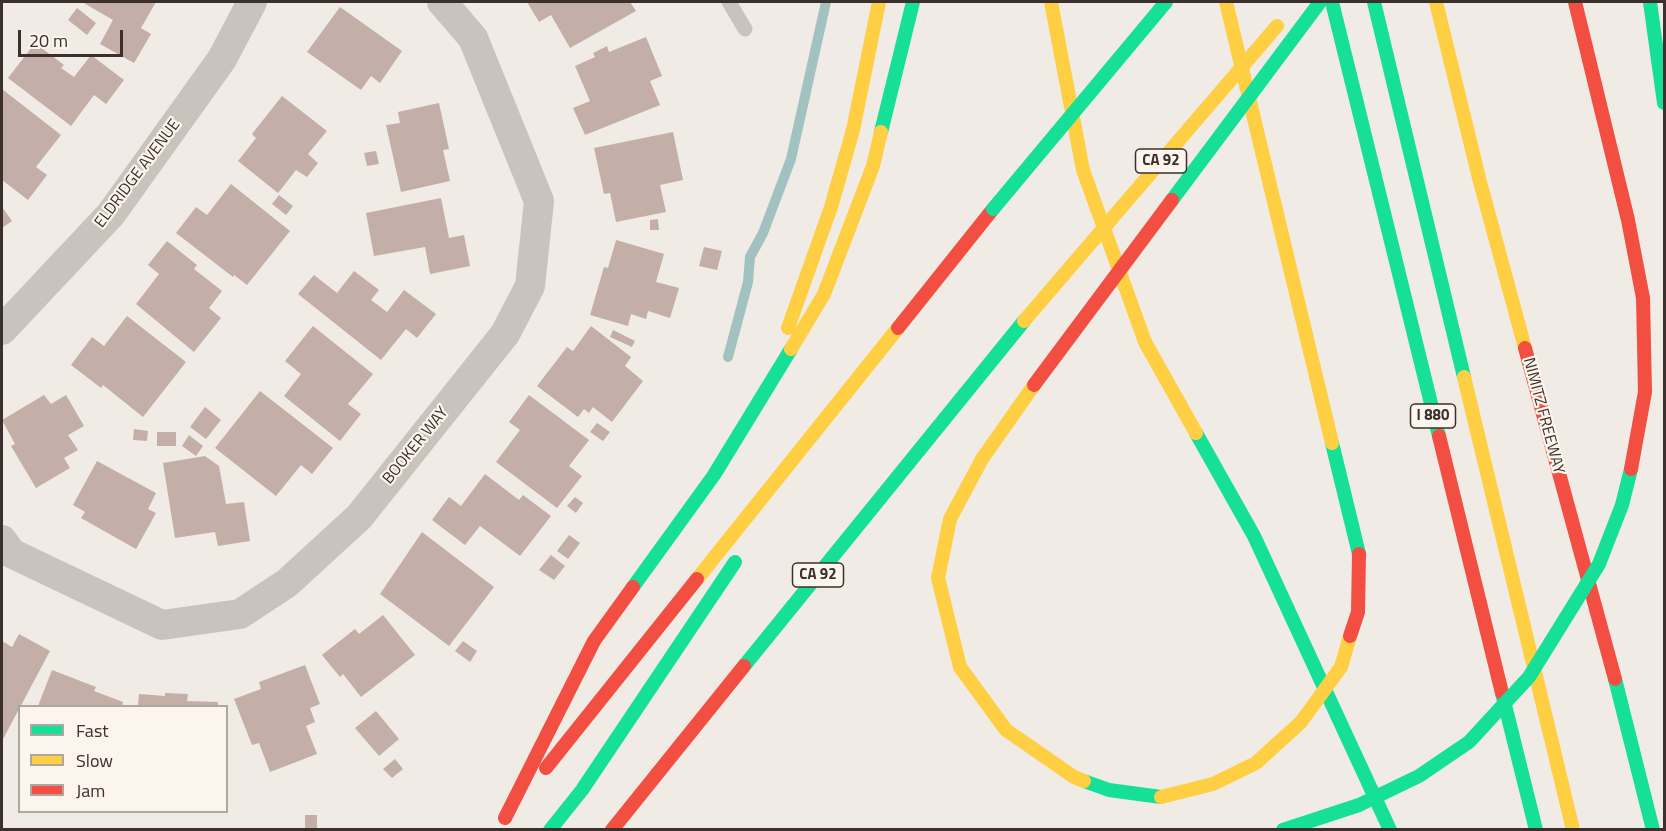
<!DOCTYPE html>
<style>
body{margin:0}
#map{position:relative;width:1666px;height:831px;overflow:hidden;background:#f0ebe5;font-family:"Titillium Web",sans-serif}
canvas{display:block}
.frame{position:absolute;inset:0;border:3px solid #3b302b;pointer-events:none}
.legend{position:absolute;left:18px;top:705px;width:210px;height:108px;box-sizing:border-box;background:#fbf5ee;border:2px solid #aea6a0;margin:0;padding:8px 10px;list-style:none;font-size:18px;color:#3b302b}
.legend li{display:flex;align-items:center;gap:12px;height:30px}
.legend b{width:30px;border:2px solid #aea6a0}
.scale{position:absolute;left:18px;top:30px;width:105px;height:27px;box-sizing:border-box;border:3px solid #3b302b;border-top:0;padding-left:8px;font-size:18px;line-height:21px;white-space:nowrap;color:#3b302b;-webkit-text-stroke:4px #fbf5ee;paint-order:stroke}
</style>
<div id="map">
<canvas width="1666" height="831"></canvas>
<div class="frame"></div>
<ul class="legend">
<li><b style="height:8px;background:#16e098"></b>Fast</li>
<li><b style="height:8px;background:#ffcf43"></b>Slow</li>
<li><b style="height:8px;background:#f24e42"></b>Jam</li>
</ul>
<div class="scale">20 m</div>
</div>
<script>
const ctx = document.querySelector('canvas').getContext('2d');
ctx.lineJoin = 'round';
function shape(rows) {
  const path = new Path2D();
  for (const r of rows) {
    path.moveTo(r[0], r[1]);
    for (let i = 2; i < r.length; i += 2) path.lineTo(r[i], r[i + 1]);
  }
  return path;
}
function trace(path, color, width, dash) {
  ctx.strokeStyle = color;
  ctx.lineWidth = width;
  ctx.lineCap = dash ? 'butt' : 'round';
  ctx.setLineDash(dash || []);
  ctx.stroke(path);
}
function paint(path, color) {
  ctx.fillStyle = color;
  ctx.fill(path, 'evenodd');
}
function label(font, color, halo, rows, align = 'center') {
  ctx.font = font + ' "Titillium Web",sans-serif';
  ctx.lineWidth = 4.5;
  ctx.setLineDash([]);
  ctx.textBaseline = 'middle';
  ctx.strokeStyle = halo;
  ctx.fillStyle = color;
  for (const [text, x, y, turn = 0] of rows) {
    ctx.save();
    ctx.translate(x, y);
    ctx.rotate((+turn || 0) * Math.PI / 180);
    ctx.textAlign = isNaN(turn) ? turn : align;
    if (halo) ctx.strokeText(text, 0, 0);
    ctx.fillText(text, 0, 0);
    ctx.restore();
  }
}
const stream = shape([
 [728,357,748,282,750,257,763,233,791,159,826,2]
]);
const building = shape([
 [82,2,156,2,141,28,151,34,134,63,100,44,113,20],
 [527,2,630,2,636,11,570,48,551,15,539,22],
 [340,7,402,51,380,83,371,76,361,90,307,52],
 [77,8,96,23,87,35,68,20],
 [646,37,662,76,650,81,660,105,585,135,573,108,590,101,575,66,595,57,593,53,607,46,609,52],
 [35,43,64,65,61,68,74,77,91,55,124,80,106,104,94,95,71,126,8,78],
 [2,89,61,135,36,167,47,175,28,200,2,180],
 [282,96,327,131,308,154,318,163,307,177,296,170,278,193,238,161,256,138,252,134],
 [439,103,449,149,443,150,450,181,401,192,386,125,400,123,398,112],
 [673,132,683,180,660,185,666,212,616,222,610,193,604,194,594,148],
 [376,151,379,164,367,166,364,153],
 [231,184,290,231,247,285,234,275,233,277,176,233,196,207,207,215],
 [279,195,293,206,286,215,272,204],
 [441,198,449,238,464,235,470,266,430,274,425,247,374,256,366,213],
 [2,207,12,221,2,228],
 [658,219,659,230,650,230,650,220],
 [616,240,664,254,656,282,679,288,670,318,648,311,646,319,631,314,628,326,590,315,604,267,608,268],
 [167,241,197,265,194,269,222,291,209,308,221,318,194,352,136,304,159,274,148,265],
 [704,247,722,251,717,270,699,266],
 [354,271,379,290,371,300,387,312,404,290,436,314,417,338,406,329,381,360,298,294,314,275,337,293],
 [127,316,186,362,143,417,103,385,101,388,71,365,92,337,104,346],
 [313,326,373,374,348,404,361,414,340,441,284,396,301,374,285,361],
 [591,326,631,357,625,366,643,381,612,422,593,407,589,413,584,409,578,417,537,386,567,347,573,351],
 [613,330,635,341,632,347,610,337],
 [260,391,333,448,312,474,301,465,276,496,215,448],
 [44,395,51,404,66,395,84,426,68,435,78,450,64,458,70,468,36,488,11,446,15,444,2,420],
 [529,395,589,440,569,466,582,476,557,508,496,462,520,430,509,422],
 [205,407,221,420,206,439,190,427],
 [597,423,610,432,603,441,590,432],
 [134,429,148,431,147,441,133,440],
 [157,432,176,432,176,446,157,446],
 [189,435,203,446,196,456,182,446],
 [205,456,219,466,226,504,244,502,250,541,218,546,215,532,175,538,163,463],
 [97,461,156,493,148,509,156,513,136,549,81,518,85,512,73,505],
 [485,474,519,500,523,495,551,516,520,556,480,526,465,545,432,520,449,497,461,506],
 [575,497,583,503,576,513,567,506],
 [422,532,494,587,449,646,380,594],
 [569,535,580,543,568,559,557,551],
 [551,555,565,566,554,580,539,570],
 [383,615,415,655,361,697,343,674,340,677,322,655,355,629,359,634],
 [19,634,50,651,2,741,2,641,12,647],
 [463,641,477,651,470,662,455,651],
 [305,665,320,704,310,708,315,722,306,726,317,754,270,772,259,743,252,745,234,699,261,689,259,682],
 [52,670,96,687,94,691,123,702,122,706,38,706],
 [165,693,188,694,187,701,218,702,218,706,138,706,139,694,165,696],
 [376,711,399,739,379,756,355,728],
 [395,759,403,769,392,778,383,769],
 [305,815,317,815,317,830,305,830]
]);
const lane = shape([
 [729,2,745,29]
]);
const street = shape([
 [2,330,111,214,222,59,252,2],
 [2,540,11,553,162,625,240,614,287,583,359,517,505,334,530,286,539,201,473,38,442,2]
]);
const fast = shape([
 [1332,2,1439,436],
 [1374,2,1464,377],
 [1650,2,1664,103],
 [881,132,913,2],
 [1196,433,1254,536,1390,830],
 [1332,443,1359,554],
 [633,587,714,475,791,349],
 [744,666,1024,321],
 [1615,679,1653,830],
 [1502,693,1536,830],
 [1084,781,1109,790,1161,797],
 [550,830,582,790,735,562]
]);
const slow = shape([
 [1051,2,1083,170,1145,342,1196,433],
 [1226,2,1332,443],
 [1436,2,1479,178,1525,348],
 [788,328,831,207,853,130,879,2],
 [791,349,824,294,873,166,881,132],
 [1464,377,1573,830],
 [1034,385,982,459,950,519,938,578,960,667,1006,730,1074,777,1084,781],
 [697,579,898,328]
]);
const jam = shape([
 [1575,2,1628,220,1643,298],
 [898,328,993,209],
 [1525,348,1615,679],
 [1439,436,1502,693],
 [546,768,697,579],
 [505,818,594,641,633,587],
 [612,830,744,666]
]);
const fastBridge = shape([
 [1172,200,1320,2],
 [993,209,1166,2],
 [1283,830,1359,805,1419,776,1469,742,1529,677,1599,564,1622,505,1631,469]
]);
const slowBridge = shape([
 [1024,321,1277,26],
 [1161,797,1213,784,1256,763,1301,722,1341,667,1350,636]
]);
const jamBridge = shape([
 [1034,385,1172,200],
 [1631,469,1645,392,1643,298],
 [1350,636,1358,612,1359,554]
]);
const shields = [
 [1161,161,51],
 [1433,416,45],
 [818,575,51]
];
const shieldNames = [
 ["CA 92",1161,161],
 ["I 880",1433,416],
 ["CA 92",818,575]
];
const streetNames = [
 ["ELDRIDGE AVENUE",138,174,-53],
 ["NIMITZ FREEWAY",1543,416,75],
 ["BOOKER WAY",416,446,-51]
];
trace(stream, '#a1c2c1', 10);
paint(building, '#c3afa7');
trace(lane, '#c9c3be', 15);
trace(street, '#c9c3be', 30);
trace(fast, '#16e098', 14);
trace(slow, '#ffcf43', 14);
trace(jam, '#f24e42', 14);
trace(fastBridge, '#16e098', 14);
trace(slowBridge, '#ffcf43', 14);
trace(jamBridge, '#f24e42', 14);
for (const [x, y, w] of shields) {
  const box = new Path2D();
  box.roundRect(x - w / 2, y - 12, w, 24, 4.5);
  ctx.fillStyle = '#fbf5ee';
  ctx.fill(box);
  trace(box, '#3b302b', 1.5);
}
label('bold 15px', '#3b302b', null, shieldNames);
label('16px', '#3b302b', '#fbf5ee', streetNames);
</script>
